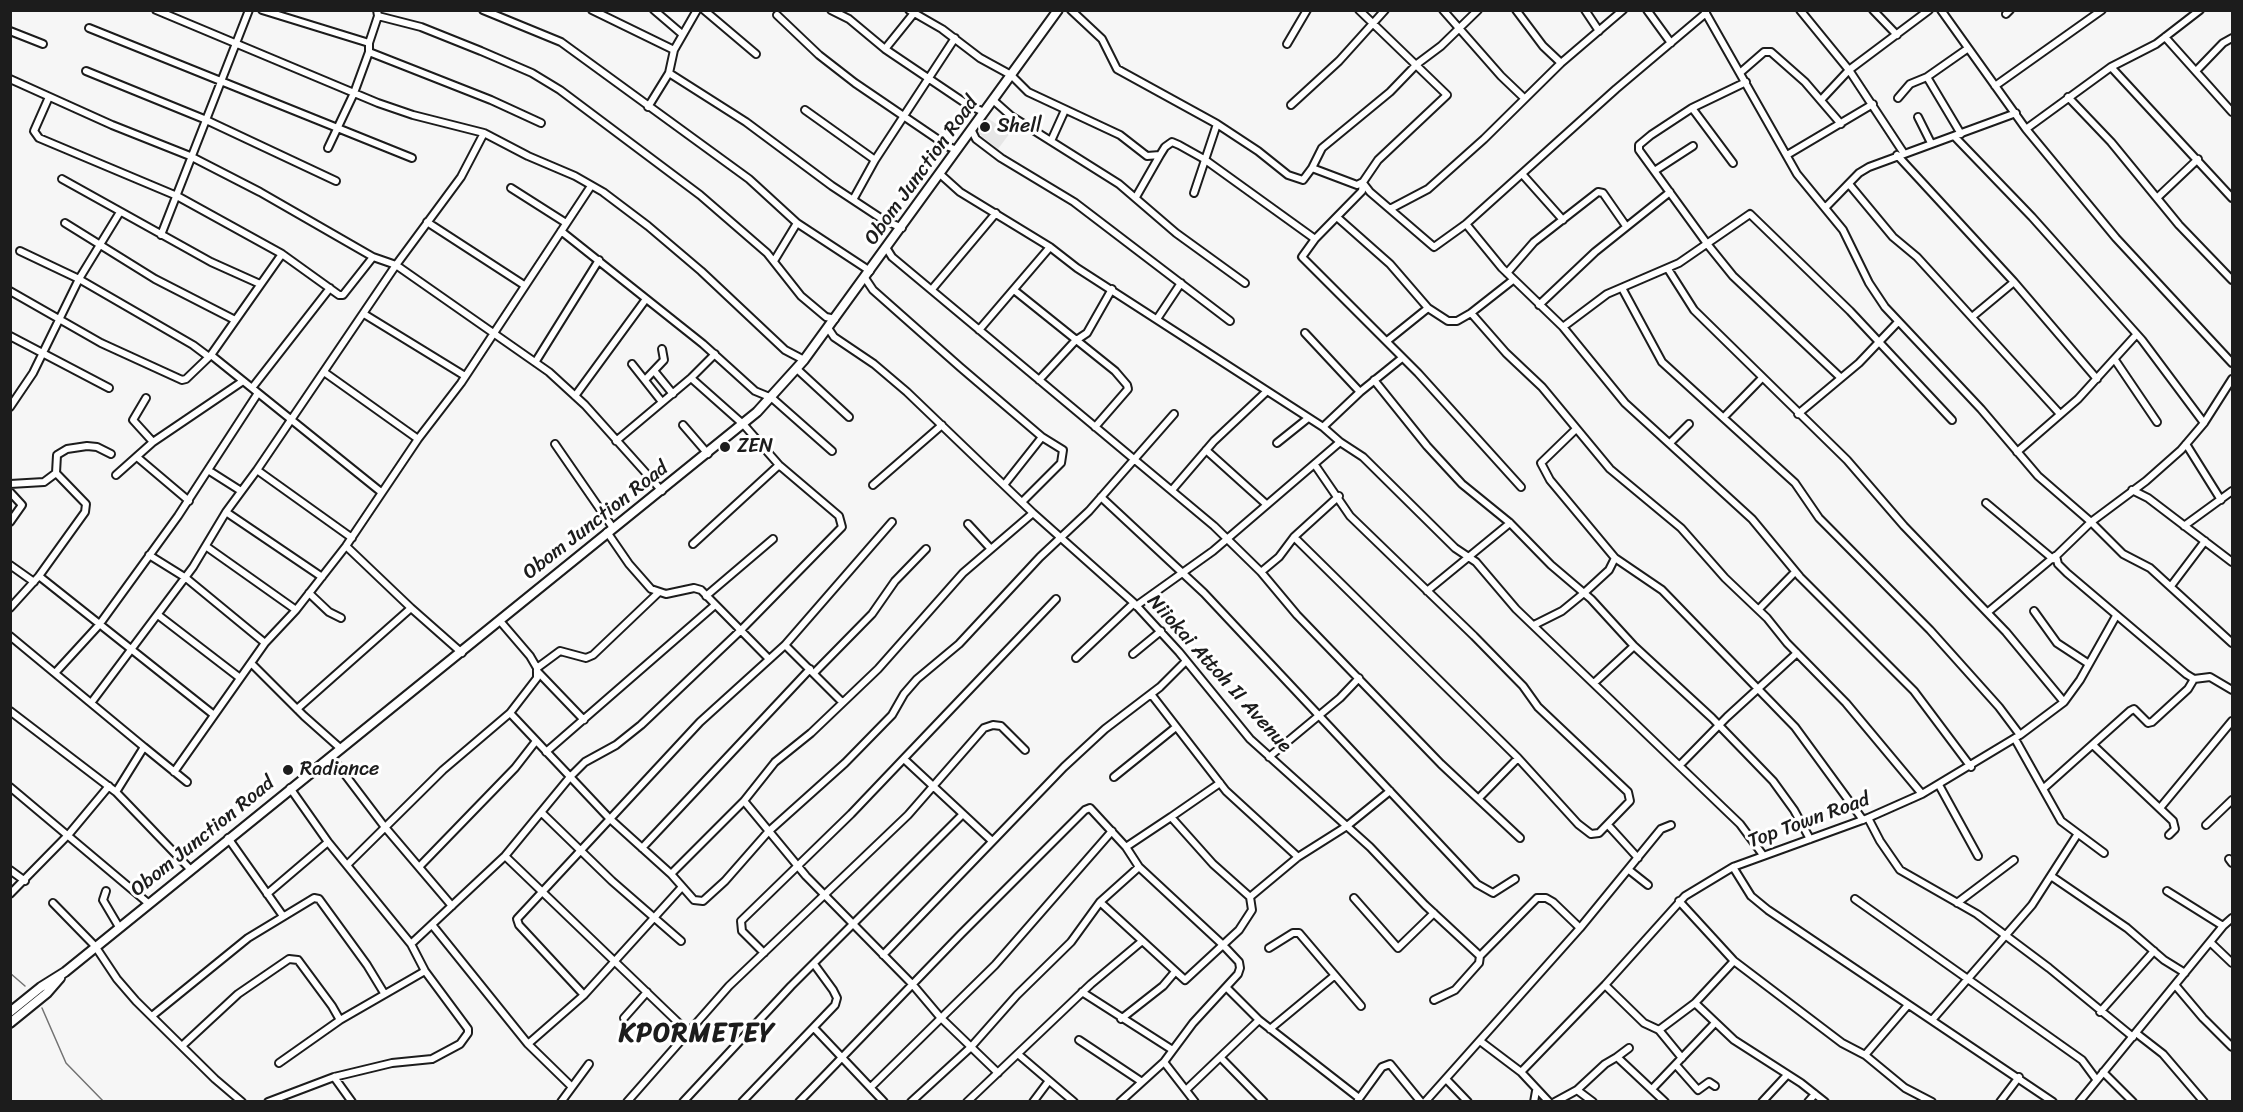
<!DOCTYPE html>
<style>
body{margin:0}
#map{position:relative;width:2243px;height:1112px;overflow:hidden;background:#f6f6f6;font-family:Sriracha,sans-serif}
canvas{display:block}
.frame{position:absolute;inset:0;border:12px solid #1c1c1c;pointer-events:none}
</style>
<div id="map">
<canvas width="2243" height="1112"></canvas>
<div class="frame"></div>
</div>
<script>
const ctx = document.querySelector('canvas').getContext('2d');
ctx.lineJoin = 'round';
function paint(path, color) {
  ctx.fillStyle = color;
  ctx.fill(path, 'evenodd');
}
function shape(rows) {
  const path = new Path2D();
  for (const r of rows) {
    path.moveTo(r[0], r[1]);
    for (let i = 2; i < r.length; i += 2) path.lineTo(r[i], r[i + 1]);
  }
  return path;
}
function trace(path, color, width, dash) {
  ctx.strokeStyle = color;
  ctx.lineWidth = width;
  ctx.lineCap = dash ? 'butt' : 'round';
  ctx.setLineDash(dash || []);
  ctx.stroke(path);
}
function label(font, color, halo, rows, align = 'center') {
  ctx.font = font + ' Sriracha,sans-serif';
  ctx.lineWidth = 6;
  ctx.setLineDash([]);
  ctx.textBaseline = 'middle';
  ctx.strokeStyle = halo;
  ctx.fillStyle = color;
  for (const [text, x, y, turn = 0] of rows) {
    ctx.save();
    ctx.translate(x, y);
    ctx.rotate((+turn || 0) * Math.PI / 180);
    ctx.textAlign = isNaN(turn) ? turn : align;
    if (halo) ctx.strokeText(text, 0, 0);
    ctx.fillText(text, 0, 0);
    ctx.restore();
  }
}
const built = shape([
 [983,115,1010,133,998,149,974,130]
]);
const stream = shape([
 [10,973,25,986],
 [42,1008,66,1063,104,1102]
]);
const minor = shape([
 [156,10,378,103,413,115,484,133,528,156,575,176,603,192,648,226,701,271,785,350,804,360],
 [262,10,369,43,369,52,354,93,328,148],
 [483,10,561,42,749,179,797,223,870,271],
 [592,10,674,50],
 [654,10,682,34],
 [704,10,756,54],
 [831,10,849,19,885,49,968,105,984,112],
 [909,10,942,29,980,58,1011,75,1028,92,1120,135,1147,156,1160,155,1165,147,1172,142,1179,145,1204,159,1315,239],
 [1071,10,1102,39,1117,69,1217,124,1258,151,1288,175,1303,180,1312,168,1357,185,1363,182],
 [1359,10,1447,95,1378,160,1363,182,1362,191,1315,239,1302,257,1418,373,1521,487],
 [1443,10,1501,76,1524,98],
 [1516,10,1543,46,1561,63],
 [1585,10,1599,31],
 [1647,10,1671,43],
 [1704,10,1797,174,1843,230,1869,283,1885,307,1981,409,2038,476,2091,522,2123,554,2150,568,2232,643],
 [1800,10,1849,70,1903,152],
 [1873,10,1897,35],
 [1941,10,2026,129,2111,67,2156,44,2200,10],
 [2006,14,2010,10],
 [777,15,819,55,855,83,949,147,957,150],
 [378,16,421,27,481,51,532,73,560,90,700,195,767,253,801,296,826,317,835,319],
 [89,28,412,158],
 [10,31,43,44],
 [2165,37,2232,112],
 [369,43,378,16,377,10],
 [1287,44,1307,10],
 [885,49,914,13],
 [369,52,491,100,541,123],
 [2111,67,2232,198],
 [86,71,204,119,336,181],
 [2196,71,2223,43,2232,38],
 [1741,72,1764,52,1771,52,1805,82,1841,124],
 [669,73,746,122,832,186,882,219,902,228],
 [1927,77,1961,134],
 [10,79,112,125,190,156,260,192,373,257,396,265,549,372,585,405,662,491],
 [1746,82,1692,108,1651,135,1639,145,1639,150,1708,245,1733,276,1841,378],
 [1995,86,2102,10],
 [49,97,34,131,39,138,177,196,282,254,339,295,343,295,373,257],
 [2068,97,2111,142,2179,225,2232,280],
 [1898,98,1910,84,1927,77,1967,49],
 [993,100,1011,116,1119,184,1176,233,1245,283],
 [1821,100,1849,70,1929,10],
 [1291,105,1339,61,1385,10],
 [648,107,669,73,674,50,697,10],
 [1692,108,1733,163],
 [805,110,875,160],
 [1918,117,1931,143],
 [2026,129,2116,238,2232,363],
 [972,131,976,139,1001,158,1074,202,1230,321],
 [1954,136,2032,217,2142,340,2204,423],
 [1051,141,1065,110],
 [1787,155,1873,104],
 [1897,155,2014,282,2097,379],
 [1312,168,1322,148,1390,92,1417,64,1441,46,1478,10],
 [1656,170,1693,146],
 [940,174,960,192,1050,247,1077,268,1323,427,1340,442,1363,457,1455,548,1476,562,1516,609,1740,824,1763,855],
 [1523,175,1563,220],
 [62,179,211,262,260,284],
 [1363,183,1370,192,1434,247,1466,224,1616,89,1706,13],
 [1849,184,1893,237,1917,257,2060,414],
 [511,188,566,223],
 [1194,193,1217,124],
 [1136,197,1160,155],
 [2158,197,2198,159],
 [854,198,875,160,955,38],
 [1825,208,1859,173,1869,167,2016,113],
 [1390,209,1428,189,1484,139,1561,63,1623,10],
 [1338,218,1390,264,1428,308,1448,321,1457,321,1471,313,1513,280],
 [427,222,524,285],
 [65,223,155,279,235,320],
 [1466,224,1502,268,1563,327,1625,403,1752,519,1800,577,1914,691,1971,767],
 [561,231,703,344,755,391,772,398,832,451],
 [161,235,249,10],
 [887,249,892,257,1214,526,1261,572,1279,557,1294,537,1518,758,1578,824,1591,834,1599,833,1630,801,1628,792,1538,707,1523,686,1474,636,1350,516,1315,465],
 [20,251,79,279,193,345,209,357],
 [774,261,797,223],
 [1668,269,1694,310,1847,460,1904,526,2006,632,2064,702],
 [1507,273,1534,242,1598,192,1603,193,1626,226],
 [865,278,873,290,960,367,1042,437,1063,450,1061,463,1022,502],
 [933,288,996,213],
 [1622,288,1662,362,1795,483,1819,518,1930,630,1999,707,2020,735],
 [1014,290,1115,371,1127,385,1128,389,1095,427],
 [10,291,101,343,182,380,186,379,211,355,282,254],
 [1539,305,1595,252,1670,192],
 [1471,313,1506,353,1542,387,1610,469,1681,528,1725,578,1767,618,1787,643,1846,703,1922,794],
 [364,314,465,376],
 [1972,317,2014,282],
 [1157,319,1181,283],
 [1563,327,1607,294,1679,263,1750,214,1850,311,1952,420],
 [828,328,834,337,874,364,907,392,1033,513,1134,603,1179,652,1250,739,1370,847,1425,905,1480,956,1537,898,1546,898,1553,902,1580,928],
 [979,330,1050,247],
 [1305,333,1360,392],
 [10,336,109,388],
 [1387,341,1428,308],
 [211,355,381,492],
 [2115,360,2157,422],
 [536,361,599,260],
 [632,364,662,402],
 [797,369,849,417],
 [324,372,418,439],
 [655,372,673,394],
 [2232,379,2204,423,2181,450,2146,481,2091,522,2056,556,2058,564,2067,573,2186,674,2194,679,2210,677,2232,690],
 [645,380,664,360,662,349],
 [1039,380,1075,341,1087,333,1112,289],
 [1374,380,1427,446,1462,484,1510,523,1551,565,1591,599,1634,646,1712,718,1773,781,1794,810,1810,839],
 [252,388,330,288],
 [575,396,646,299],
 [146,398,133,420,153,442],
 [10,407,33,373,79,279,120,212],
 [1798,414,1859,363,1898,322],
 [1724,417,1762,378],
 [683,425,708,454],
 [1323,427,1360,392,1402,358],
 [1576,429,1541,463,1550,480,1615,558,1662,590,1795,727,1863,820],
 [616,441,691,378,715,354],
 [1277,443,1307,419],
 [1670,443,1689,424],
 [555,444,613,528],
 [2186,444,2221,500],
 [1206,450,1266,504],
 [2017,452,2078,399,2136,335],
 [137,457,189,501],
 [208,470,241,491],
 [257,470,352,538],
 [116,475,153,442,243,381],
 [10,484,44,482,56,473],
 [873,485,942,425],
 [1004,485,1042,437],
 [1172,490,1214,441,1266,392],
 [2132,490,2148,498,2232,562],
 [10,492,22,505,10,522],
 [1101,497,1204,593,1477,884,1493,893,1515,879],
 [1986,503,2053,559],
 [226,512,322,577],
 [968,524,991,549],
 [2184,526,2232,491],
 [607,532,629,564,651,589,666,594,694,588,701,590,769,659],
 [1294,537,1339,496],
 [693,544,779,465],
 [346,546,411,608,462,653],
 [207,547,296,610],
 [149,555,186,578,265,643],
 [10,565,34,582],
 [1261,572,1297,615,1441,764,1520,838],
 [39,576,214,715],
 [2171,586,2205,541],
 [1427,591,1510,523],
 [309,593,329,612,341,618],
 [706,596,773,539],
 [1136,606,1213,551,1340,442],
 [10,608,39,576,85,512,86,504,56,473,57,455,67,449,87,446,97,447,111,454],
 [1759,609,1795,572],
 [2034,611,2057,643,2089,664],
 [1988,612,2055,556],
 [158,615,240,678],
 [1534,625,1562,611,1584,593,1609,570,1615,558],
 [10,636,144,747,116,792],
 [785,645,842,702],
 [1133,654,1161,631],
 [1076,658,1134,603],
 [251,663,304,716,340,748],
 [537,668,560,651,586,658,593,655,658,593],
 [537,671,584,720],
 [55,673,99,625,178,516,258,393],
 [814,673,872,614,895,581,926,549],
 [1594,683,1634,646],
 [1151,694,1226,791,1298,857],
 [91,703,193,567,226,512,257,470,396,265,461,177,484,133],
 [297,709,411,608],
 [10,711,116,792,190,869],
 [510,713,609,818,671,874,694,900,703,901,725,881,768,832,845,763,892,715,904,694,917,679,959,644,1040,557,1089,511,1174,414],
 [2015,739,2061,821,2104,853],
 [2094,746,2173,821,2175,829,2169,835],
 [144,747,187,782],
 [546,752,715,605],
 [331,756,384,826,452,906],
 [1269,757,1340,698,1359,678],
 [904,759,992,841],
 [1680,765,1727,717,1797,653],
 [174,772,265,643,296,610,346,546,418,439,461,383,591,186],
 [1114,777,1176,727],
 [1939,785,1978,856],
 [10,787,148,903],
 [2044,788,2130,711,2134,709,2148,723,2152,722,2188,689,2194,679],
 [1479,798,1518,758],
 [744,801,806,876,913,985,940,1017,998,1073],
 [2160,808,2232,721],
 [542,813,612,881,681,941],
 [1171,817,1220,783],
 [1868,818,1880,841,1900,870,1977,914,2049,968,2133,1037],
 [1608,825,1638,858],
 [2206,825,2232,800],
 [228,838,283,916],
 [642,848,810,669],
 [505,856,687,1031],
 [2229,859,2232,863],
 [347,865,443,770,510,713,537,678,537,668,530,656,500,621],
 [420,866,515,768,536,741],
 [1733,867,1751,896,1768,910,2053,1102],
 [10,870,25,881],
 [1629,870,1648,885],
 [671,874,744,801,775,762,811,733,878,669,963,573,1033,513],
 [2051,876,2127,928,2164,960,2185,973],
 [106,891,103,900,119,927],
 [2167,891,2223,926],
 [10,894,69,834,109,786],
 [267,894,328,842],
 [1250,897,1298,857,1347,826,1390,791],
 [1354,898,1398,948,1434,913],
 [1855,899,2082,1060,2096,1079],
 [1679,901,1734,961,1842,1043,1865,1055,1905,1088,1932,1102],
 [1100,902,1185,980,1239,930,1252,910,1250,897,1213,864,1171,817,1126,847],
 [53,903,95,946,117,979,136,1001,215,1079,242,1102],
 [1957,903,2014,860],
 [433,926,528,1044,572,1087],
 [2210,942,2232,963],
 [411,944,505,856,570,777,585,762,616,745,641,725,740,631,842,527,839,516,779,465,744,425,691,378],
 [1269,948,1293,933,1299,933,1361,1006],
 [764,953,742,931,741,921,851,814,1056,599],
 [883,955,1064,767,1105,729,1160,687,1186,661],
 [1605,985,1644,1023,1659,1030,1695,1003,1734,961],
 [2176,986,2203,1018,2232,1047],
 [1226,987,1259,1020,1359,1098],
 [1082,992,1171,1049],
 [584,995,519,925,517,919,700,722,785,645,892,522],
 [1434,1000,1455,990,1479,963,1480,956],
 [1695,1003,1734,1040,1801,1083,1825,1102],
 [2100,1012,2154,951],
 [152,1016,248,938,314,898,319,899,367,965,384,993],
 [624,1018,647,992],
 [1121,1019,1163,986,1174,973],
 [1932,1020,2032,905,2077,835],
 [815,1029,884,1102],
 [1270,1029,1334,976],
 [1659,1030,1682,1058],
 [2136,1033,2163,1054,2204,1102],
 [1079,1040,1142,1082],
 [1480,1041,1521,1072,1549,1102],
 [528,1044,584,995,681,888],
 [183,1045,238,994,289,959,298,960,332,1006,340,1020],
 [1019,1055,1074,1102],
 [1865,1055,1908,1005],
 [1617,1057,1629,1048],
 [1221,1058,1264,1102],
 [1164,1062,1195,1102],
 [279,1063,340,1020,425,971],
 [1676,1065,1698,1090,1709,1082,1715,1086],
 [1521,1072,1605,985,1685,896,1733,867,1868,818,1922,794,2020,735,2064,702,2080,680,2116,616],
 [2103,1072,2133,1102],
 [334,1077,352,1102],
 [1446,1079,1468,1102],
 [872,1086,995,965,1112,831],
 [1653,1088,1714,1024],
 [1187,1089,1259,1020],
 [1577,1090,1593,1102],
 [1358,1100,1382,1067,1390,1064,1421,1102],
 [268,1102,334,1077,392,1063,432,1059,460,1044,468,1033,468,1029,425,971,411,944,328,842,290,788],
 [561,1102,589,1064],
 [627,1102,729,986,908,815,984,728,993,725,1001,726,1025,750],
 [683,1102,791,986,962,815],
 [742,1102,835,1005,837,998,833,990,814,964],
 [799,1102,961,934,1085,810,1090,808,1126,847,1139,867,1223,945,1239,962,1240,968,1238,974,1193,1023,1164,1062,1120,1102],
 [911,1102,971,1047,1017,995,1071,942,1100,902,1139,867],
 [967,1102,1091,984,1141,942],
 [1033,1102,1048,1082],
 [1425,1102,1580,928,1661,829,1671,825],
 [1534,1102,1536,1091],
 [1555,1102,1577,1090,1605,1064,1617,1057,1665,1102],
 [1762,1102,1787,1075],
 [1808,1102,1815,1094],
 [2000,1102,2019,1077],
 [2079,1102,2223,926,2232,918]
]);
const major = shape([
 [10,1012,41,987,65,972,757,412,804,360,1058,10],
 [10,1023,47,993,60,978]
]);
const markers = [
 [985,127,6,"#1c1c1c"],
 [725,447,6,"#1c1c1c"],
 [288,770,6,"#1c1c1c"]
];
const poiNames = [
 ["Shell",997,127],
 ["ZEN",737,447],
 ["Radiance",300,770]
];
const streetNames = [
 ["Obom Junction Road",922,171,-54],
 ["Obom Junction Road",596,521,-38],
 ["Niiokai Attoh II Avenue",1219,674,48],
 ["Top Town Road",1809,821,-20],
 ["Obom Junction Road",203,837,-39]
];
const districtNames = [
 ["KPORMETEY",697,1034]
];
paint(built, '#e6e6e6');
trace(stream, '#727272', 1.5);
trace(minor, '#1c1c1c', 10);
trace(major, '#1c1c1c', 12);
trace(minor, '#fff', 6);
trace(major, '#fff', 8);
for (const [x, y, r, color] of markers) {
  const dot = new Path2D();
  dot.arc(x, y, r, 0, 2 * Math.PI);
  ctx.fillStyle = color;
  ctx.fill(dot);
  trace(dot, '#fff', 2);
}
label('20px', '#1c1c1c', '#fff', poiNames, 'left');
label('20px', '#1c1c1c', '#fff', streetNames);
ctx.letterSpacing = '1.5px';
label('bold 26px', '#1c1c1c', '#fff', districtNames);
ctx.letterSpacing = '0px';
</script>
